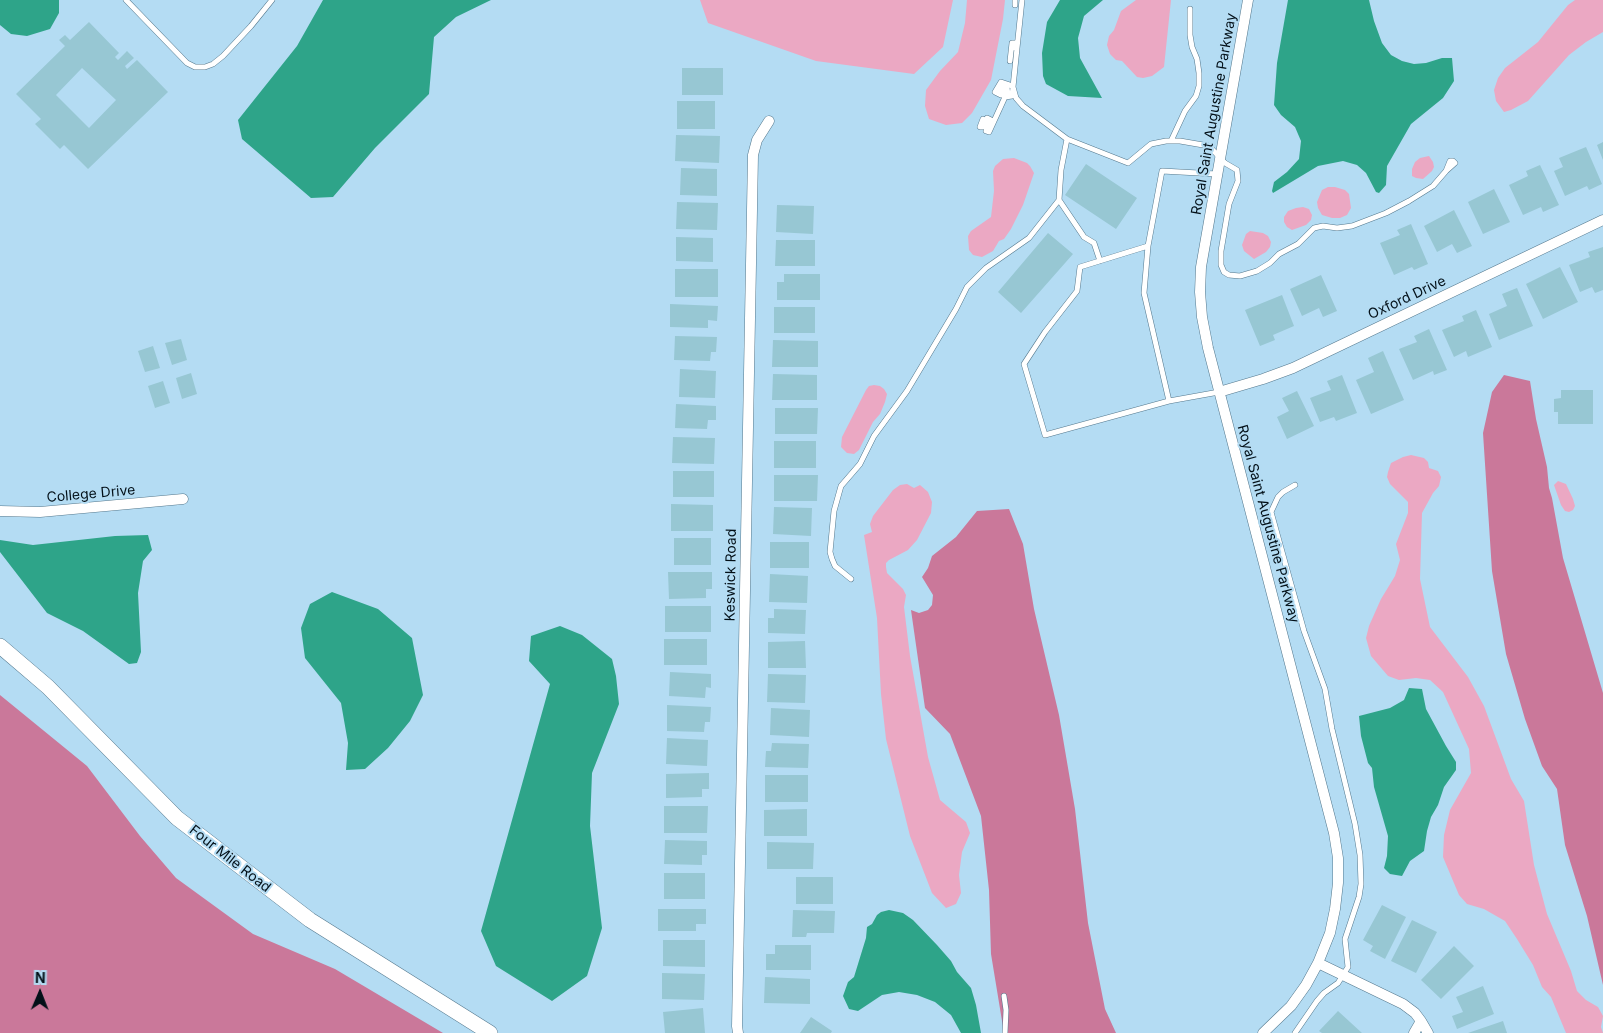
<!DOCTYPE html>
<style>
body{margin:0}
#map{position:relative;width:1603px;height:1033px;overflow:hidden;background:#b4dcf3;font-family:Inter,sans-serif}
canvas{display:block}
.north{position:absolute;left:15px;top:968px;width:50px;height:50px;-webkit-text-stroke:4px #b4dcf3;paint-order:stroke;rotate:1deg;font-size:14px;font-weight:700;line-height:20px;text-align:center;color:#031018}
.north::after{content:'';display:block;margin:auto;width:18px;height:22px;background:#031018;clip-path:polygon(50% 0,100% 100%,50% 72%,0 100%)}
</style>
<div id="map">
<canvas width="1603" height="1033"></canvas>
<div class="north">N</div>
</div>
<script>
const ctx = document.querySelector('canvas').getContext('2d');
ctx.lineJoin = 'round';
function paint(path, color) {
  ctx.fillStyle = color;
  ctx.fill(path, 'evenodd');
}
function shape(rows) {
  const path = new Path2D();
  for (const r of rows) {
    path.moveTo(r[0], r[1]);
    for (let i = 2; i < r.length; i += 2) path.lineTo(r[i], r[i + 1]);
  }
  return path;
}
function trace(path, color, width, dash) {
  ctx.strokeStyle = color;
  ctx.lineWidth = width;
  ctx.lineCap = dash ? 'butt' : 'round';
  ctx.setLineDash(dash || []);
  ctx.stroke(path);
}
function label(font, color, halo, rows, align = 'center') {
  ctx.font = font + ' Inter,sans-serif';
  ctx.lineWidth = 4;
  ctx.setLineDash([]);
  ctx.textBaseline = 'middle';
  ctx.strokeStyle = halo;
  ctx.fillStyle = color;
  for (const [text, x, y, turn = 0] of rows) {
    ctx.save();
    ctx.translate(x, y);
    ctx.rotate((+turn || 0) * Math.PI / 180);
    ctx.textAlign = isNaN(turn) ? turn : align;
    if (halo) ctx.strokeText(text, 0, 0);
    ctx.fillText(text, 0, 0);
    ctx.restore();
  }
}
const green = shape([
 [700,0,953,0,943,47,914,74,816,61,708,23],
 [967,0,1005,0,1003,19,991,80,972,113,962,123,946,125,929,119,925,106,926,90,940,71,958,52,965,23],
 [1136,0,1171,0,1164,67,1152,76,1143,78,1137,77,1122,61,1116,60,1110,54,1107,45,1109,36,1114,30,1121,11],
 [1575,0,1603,0,1603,32,1586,42,1569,55,1528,101,1511,110,1504,112,1496,101,1494,90,1498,78,1505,68,1538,42,1568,5],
 [1429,156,1433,162,1434,167,1432,171,1423,179,1416,178,1412,176,1412,169,1415,162,1420,158],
 [1014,158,1027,163,1030,166,1034,173,1023,205,1011,229,1004,239,999,241,993,251,982,257,973,255,969,250,968,236,971,231,991,217,994,191,993,171,995,166,1003,159],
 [1328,187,1335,187,1345,190,1349,194,1351,208,1347,215,1340,218,1332,218,1322,215,1318,208,1317,202,1322,190],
 [1303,207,1309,209,1312,215,1311,220,1306,225,1292,230,1287,227,1284,222,1284,217,1288,211,1296,208],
 [1250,231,1263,233,1268,236,1271,242,1270,247,1266,252,1254,259,1244,251,1242,245,1246,234],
 [874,385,880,386,884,389,887,394,885,402,880,414,873,422,859,450,854,454,847,453,841,447,842,437,866,390,869,386],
 [1411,455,1424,458,1428,462,1429,468,1438,471,1441,477,1439,486,1433,493,1422,513,1420,579,1430,627,1468,677,1484,706,1511,779,1524,801,1534,865,1547,914,1571,971,1577,991,1586,1000,1598,1007,1603,1016,1601,1027,1603,1033,1566,1033,1551,997,1542,987,1533,965,1517,939,1505,921,1484,909,1467,904,1459,895,1443,857,1444,835,1450,810,1471,773,1469,749,1443,692,1430,680,1416,678,1399,680,1388,676,1371,656,1366,638,1369,626,1381,599,1395,576,1400,560,1396,544,1408,513,1408,502,1390,484,1387,477,1388,472,1391,463,1403,457],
 [1558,481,1566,484,1573,499,1575,506,1573,510,1569,512,1565,511,1561,505,1554,485],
 [907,484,914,488,920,485,928,492,932,502,931,513,917,540,908,550,889,560,886,563,886,567,887,573,903,589,906,595,904,607,910,656,928,757,940,800,966,822,970,833,962,852,959,875,961,893,956,904,946,908,932,893,910,836,886,739,881,694,877,618,864,535,872,532,870,524,873,516,893,490,900,485]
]);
const forest = shape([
 [1504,375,1530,381,1536,419,1547,467,1549,488,1552,498,1563,558,1603,693,1603,985,1587,916,1565,845,1557,789,1542,766,1525,719,1506,654,1492,571,1483,433,1492,392],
 [1009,509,1023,544,1034,609,1059,715,1075,809,1088,923,1105,1009,1116,1033,1004,1033,991,954,989,890,981,816,950,734,925,708,911,610,919,613,928,610,932,605,933,595,922,577,928,568,932,556,956,537,977,511],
 [0,695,87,766,140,836,176,878,253,934,335,969,443,1033,0,1033]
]);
const water = shape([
 [0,0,59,0,59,13,50,29,27,36,11,34,0,25],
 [323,0,491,0,456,17,434,37,429,94,375,148,333,197,311,198,242,139,238,120,297,46],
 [1060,0,1103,0,1084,16,1078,38,1080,58,1102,98,1068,96,1046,84,1043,76,1042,53,1047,22],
 [1288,0,1369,0,1374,21,1382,43,1391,55,1402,61,1414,64,1426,63,1442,58,1452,58,1454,81,1443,98,1411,124,1387,166,1386,185,1379,193,1376,192,1366,173,1357,165,1343,161,1318,166,1273,193,1272,191,1274,182,1287,172,1299,159,1301,141,1295,127,1281,115,1274,105,1277,63],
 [148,535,152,550,143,561,138,593,141,652,137,663,129,664,83,631,47,613,0,552,0,540,33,545,115,536],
 [332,592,378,609,412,638,423,695,410,721,388,748,365,769,346,770,348,743,341,703,305,658,301,628,310,604],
 [560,626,582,635,612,659,616,676,619,704,592,773,590,826,602,928,587,976,552,1001,496,966,481,931,550,684,529,661,531,636],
 [1409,688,1422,689,1426,709,1446,746,1456,762,1456,770,1444,787,1438,805,1431,817,1427,831,1424,851,1410,861,1402,876,1390,874,1384,868,1387,856,1388,836,1374,787,1372,768,1368,763,1361,736,1359,716,1390,708,1404,700],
 [889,910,903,913,913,920,937,945,951,961,957,972,971,988,976,1005,981,1033,961,1033,951,1015,935,1002,917,995,899,992,882,995,858,1011,849,1009,843,996,848,982,854,977,866,938,867,927,872,924,877,915,881,912]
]);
const building = shape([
 [89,22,119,53,115,57,118,60,127,51,134,58,125,66,127,69,137,60,168,92,88,169,64,145,60,149,35,124,41,119,16,94,65,46,59,40,65,35,70,40],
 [82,68,116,100,89,128,56,95],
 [682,68,723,68,723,95,682,95],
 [677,101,715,101,715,129,677,129],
 [676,135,720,136,719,163,675,161],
 [1603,142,1603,160,1597,145],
 [1586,147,1602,184,1589,190,1587,186,1565,196,1554,171,1563,167,1559,158],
 [1086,164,1137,198,1116,229,1065,195],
 [1540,165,1559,205,1543,212,1541,207,1523,215,1509,185,1528,176,1526,171],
 [681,168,717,169,717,196,680,195],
 [1494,189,1510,222,1483,234,1468,202],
 [677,202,718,203,717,230,676,229],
 [777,205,814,206,813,234,776,232],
 [1454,210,1472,246,1457,253,1452,244,1437,252,1424,226],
 [1411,224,1428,264,1414,270,1412,267,1394,275,1380,243,1400,235,1397,230],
 [1048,233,1073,254,1021,313,998,292],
 [676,237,713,238,713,262,676,261],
 [776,240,815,240,815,266,775,266],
 [1603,247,1603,290,1595,293,1592,287,1580,292,1569,265,1590,257,1588,252],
 [1560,267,1578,302,1543,319,1526,284],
 [675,269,718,269,718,297,675,297],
 [784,274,820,274,820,300,777,300,777,282,784,282],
 [1321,275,1337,311,1323,317,1319,308,1302,316,1290,289],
 [1517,288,1533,326,1499,340,1489,314,1507,306,1502,294],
 [1282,295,1294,326,1273,335,1275,340,1260,346,1245,310],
 [670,304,718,306,717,321,708,320,708,328,670,327],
 [774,307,815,307,815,333,774,333],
 [1476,310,1492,347,1468,357,1466,351,1454,357,1442,330,1464,321,1462,316],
 [1429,329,1447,370,1434,375,1433,371,1413,380,1399,349,1417,342,1414,336],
 [675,336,717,337,716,352,711,352,710,361,674,360],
 [181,339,187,360,172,365,165,343],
 [773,340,818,341,818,367,772,367],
 [153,346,160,368,145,372,138,351],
 [1383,351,1404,400,1371,414,1356,380,1374,372,1368,358],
 [680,369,716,371,715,398,679,397],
 [191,373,197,394,182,399,176,378],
 [773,374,817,375,817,400,772,400],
 [1342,375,1357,413,1336,421,1334,417,1320,422,1310,398,1331,390,1327,381],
 [163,381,170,403,155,408,148,386],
 [1561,390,1593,390,1593,424,1558,424,1558,412,1554,412,1554,399,1561,398],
 [1297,391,1314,426,1287,439,1277,417,1289,411,1282,398],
 [676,404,716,406,716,420,708,420,707,429,675,428],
 [775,408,818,408,817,434,775,434],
 [673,437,715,438,714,464,672,463],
 [774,441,816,441,816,468,774,468],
 [673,471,714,471,714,497,673,497],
 [774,475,818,475,817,501,774,501],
 [671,504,713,505,713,531,671,531],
 [774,507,812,508,811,536,773,534],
 [674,538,711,538,711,565,674,565],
 [770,542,809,542,809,568,770,568],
 [668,572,712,572,712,589,706,589,706,598,669,599],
 [770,574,808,576,807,603,769,602],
 [665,606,711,606,711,632,665,632],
 [774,609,806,610,805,634,768,633,768,618,774,618],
 [664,639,707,639,707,665,664,665],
 [805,641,806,668,768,668,768,642],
 [670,672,711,674,711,688,706,687,705,698,669,696],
 [768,674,806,675,805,703,767,702],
 [667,705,711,707,710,722,705,722,704,732,667,731],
 [771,708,810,710,809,737,770,735],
 [667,738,708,740,707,766,666,764],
 [772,743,809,744,808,768,765,767,766,751,771,751],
 [709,773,709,789,702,789,702,797,666,798,666,774],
 [765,775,808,775,808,802,765,802],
 [664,806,708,806,707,833,664,833],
 [807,809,807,836,764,836,764,810],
 [665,840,707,841,707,855,702,855,702,865,664,864],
 [767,842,814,843,813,869,767,869],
 [664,873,705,873,705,899,664,899],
 [796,877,833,877,833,904,796,904],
 [1382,905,1406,917,1385,959,1370,951,1373,946,1363,940],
 [658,909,706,909,706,924,696,924,696,931,658,931],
 [793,910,835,911,834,933,807,933,806,937,792,937],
 [1412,920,1437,932,1416,973,1391,961],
 [663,940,705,940,705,967,663,966],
 [775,945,811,945,811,970,766,970,766,954,775,954],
 [1454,946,1474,966,1441,999,1421,980],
 [662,973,705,974,704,1000,662,999],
 [765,977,810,979,810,1004,764,1003],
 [1483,986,1494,1014,1457,1029,1452,1016,1463,1012,1456,997],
 [703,1008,705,1033,665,1033,663,1012],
 [1338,1011,1362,1033,1322,1033,1319,1031],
 [811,1017,832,1031,831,1033,800,1033],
 [1503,1021,1507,1033,1468,1033]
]);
const service = shape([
 [126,0,187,63,195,67,205,67,213,64,223,56,251,26,272,0],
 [1022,0,1013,87,1016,98,1023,106,1067,139,1128,163,1151,144,1166,141,1180,141,1209,146,1225,163,1237,170,1238,181,1229,204,1221,251,1221,265,1224,272,1229,275,1240,276,1257,271,1270,263,1279,254,1298,244,1314,228,1323,226,1337,228,1352,226,1386,213,1409,201,1433,186,1446,171,1450,161,1453,161,1455,163,1446,171],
 [1015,5,1015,0],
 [1010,61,1012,43,1015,43,1015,48],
 [983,119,980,127,983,127,987,118,991,120,986,131,989,132,1005,97,1012,96,1013,87,1010,85,1001,82,995,92,1001,95,1008,95,1007,87,1002,85,998,91,1005,93,1005,89,1003,88,1001,92],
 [1171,141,1185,111,1196,96,1199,86,1199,73,1197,59,1192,47,1190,35,1190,9],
 [1217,174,1162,171,1148,246,1144,293,1169,401,1219,392],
 [1059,200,1084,237,1094,243,1100,261],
 [1148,246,1080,267,1077,291,1045,332,1024,364,1045,435,1169,401],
 [851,579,835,566,832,559,830,552,834,511,841,486,860,464,874,436,907,391,956,309,967,287,986,268,1029,238,1059,200,1061,170,1067,139],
 [1004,996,1006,1010,1005,1033],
 [1295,1033,1317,1001,1324,993,1338,983,1348,967,1345,939,1359,897,1361,884,1360,855,1355,824,1332,729,1325,689,1304,631,1271,512,1278,497,1283,492,1295,485]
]);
const minor = shape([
 [1248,0,1201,267,1200,292,1202,317,1208,348,1334,833,1338,858,1338,883,1335,909,1330,933,1318,963,1306,985,1291,1006,1263,1033],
 [1219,392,1263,379,1293,368,1603,220],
 [0,511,40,512,183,499],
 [1318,963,1403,1004,1415,1013,1421,1021,1428,1033],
 [738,1033,737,1026,753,155,757,140,769,121],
 [1414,1033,1421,1021]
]);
const secondary = shape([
 [0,646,48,687,177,818,310,920,490,1033]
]);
const streetNames = [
 ["Royal Saint Augustine Parkway",1214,114,-80],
 ["Oxford Drive",1407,298,-25],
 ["College Drive",91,494,-5],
 ["Royal Saint Augustine Parkway",1268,524,75],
 ["Keswick Road",731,575,-89],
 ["Four Mile Road",230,859,38]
];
paint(green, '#eba8c3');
paint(forest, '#ca789a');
paint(water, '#2ea489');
paint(building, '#97c7d3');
trace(service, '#54788d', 6);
trace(minor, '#54788d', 11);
trace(secondary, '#54788d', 16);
trace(service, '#fff', 5);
trace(minor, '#fff', 10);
trace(secondary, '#fff', 15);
label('14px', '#031018', '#b4dcf3', streetNames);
</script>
